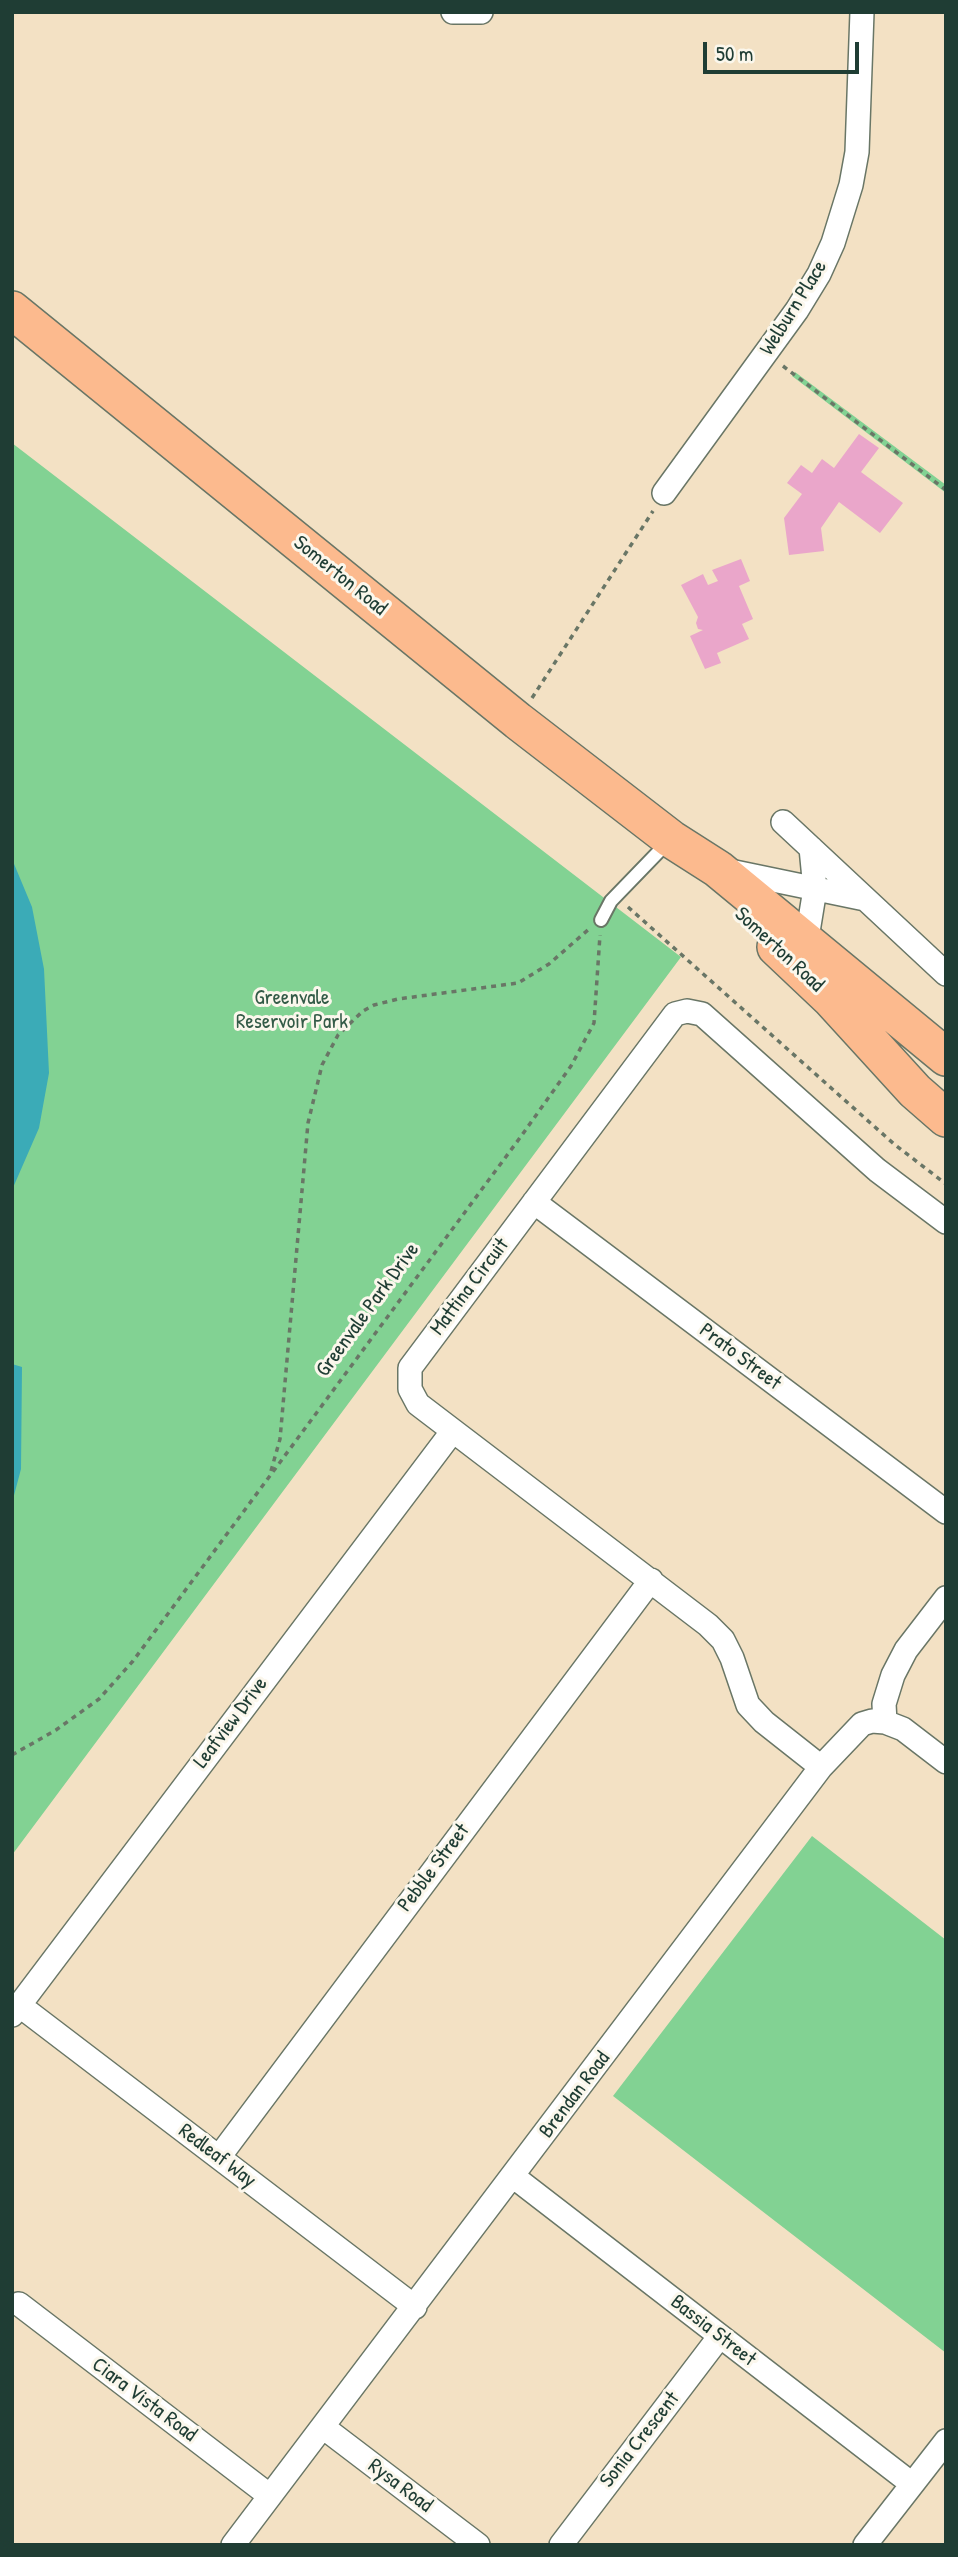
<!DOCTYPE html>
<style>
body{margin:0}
#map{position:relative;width:958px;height:2557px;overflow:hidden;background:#f3e1c4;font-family:"Patrick Hand",sans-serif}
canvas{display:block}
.frame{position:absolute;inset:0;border:14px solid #1f3d34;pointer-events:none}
.scale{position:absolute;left:703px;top:42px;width:156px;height:32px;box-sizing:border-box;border:4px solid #1f3d34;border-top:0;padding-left:9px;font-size:21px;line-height:24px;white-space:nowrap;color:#1f3d34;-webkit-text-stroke:5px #fbf7ec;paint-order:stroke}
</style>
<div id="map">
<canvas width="958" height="2557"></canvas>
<div class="frame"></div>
<div class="scale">50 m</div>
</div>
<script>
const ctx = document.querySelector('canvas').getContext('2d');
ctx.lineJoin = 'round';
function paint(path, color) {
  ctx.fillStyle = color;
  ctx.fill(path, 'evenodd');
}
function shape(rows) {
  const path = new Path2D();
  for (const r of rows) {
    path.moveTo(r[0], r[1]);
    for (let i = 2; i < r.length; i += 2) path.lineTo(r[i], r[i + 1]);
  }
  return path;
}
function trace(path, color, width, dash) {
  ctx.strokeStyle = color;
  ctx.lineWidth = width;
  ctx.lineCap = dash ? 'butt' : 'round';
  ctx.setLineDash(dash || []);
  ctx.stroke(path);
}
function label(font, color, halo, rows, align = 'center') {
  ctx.font = font + ' "Patrick Hand",sans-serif';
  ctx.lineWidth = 6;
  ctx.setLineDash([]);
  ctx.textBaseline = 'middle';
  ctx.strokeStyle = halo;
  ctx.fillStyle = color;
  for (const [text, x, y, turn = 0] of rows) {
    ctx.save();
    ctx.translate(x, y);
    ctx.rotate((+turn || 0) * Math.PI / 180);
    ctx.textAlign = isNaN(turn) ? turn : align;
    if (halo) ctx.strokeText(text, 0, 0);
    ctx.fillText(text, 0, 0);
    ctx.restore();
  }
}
const green = shape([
 [795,372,946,485,946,493,792,376],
 [12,443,681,957,12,1855],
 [812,1836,946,1940,946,2353,613,2096]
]);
const water = shape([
 [12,859,32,907,44,969,49,1073,39,1128,12,1190],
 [12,1364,22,1367,21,1469,12,1503]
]);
const building = shape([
 [859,434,879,448,861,472,903,503,880,533,839,502,821,528,824,551,789,555,784,518,802,494,787,483,801,465,812,473,822,459,834,468],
 [741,559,750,581,739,586,753,619,742,624,749,639,717,653,721,663,705,669,690,636,703,630,698,629,696,623,698,617,681,585,703,574,708,585,718,581,712,570]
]);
const path = shape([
 [783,366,946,490],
 [532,698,653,511],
 [628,907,894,1144,946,1184],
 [271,1471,280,1439,308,1123,322,1065,338,1035,363,1011,374,1005,398,999,518,983,549,964,589,929],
 [12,1755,56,1730,99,1699,133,1661,522,1135,571,1066,594,1023,600,935]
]);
const service = shape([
 [601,920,611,901,668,842]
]);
const minor = shape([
 [453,12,481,12],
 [664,493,797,310,819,274,833,243,851,185,857,152,862,12],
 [783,822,946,974],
 [725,870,865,899],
 [809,949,806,944,815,889,811,848],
 [534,1202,946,1512],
 [885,1722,884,1704,893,1675,906,1650,946,1598],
 [821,1767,764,1722,748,1705,732,1658,723,1640,708,1625,418,1404,410,1389,410,1368,675,1014,687,1011,702,1014,877,1170,946,1222],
 [19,2005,415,2307],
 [12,2015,452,1432],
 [219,2157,651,1580],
 [514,2177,912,2484],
 [19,2304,270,2496],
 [323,2427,478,2545],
 [233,2545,821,1767,862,1724,872,1721,885,1722,903,1729,946,1762],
 [561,2545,720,2336],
 [865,2545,946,2441]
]);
const primary = shape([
 [12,310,518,721,671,839,718,869,946,1057],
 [776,947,831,999,915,1091,946,1118]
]);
const streetNames = [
 ["Welburn Place",794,308,-58],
 ["Somerton Road",340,576,39],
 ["Somerton Road",779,950,43],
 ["Mattina Circuit",470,1287,-53],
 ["Greenvale Park Drive",368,1310,-54],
 ["Prato Street",740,1357,37],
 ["Leafview Drive",231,1723,-53],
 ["Pebble Street",434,1868,-53],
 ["Brendan Road",575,2095,-53],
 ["Redleaf Way",217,2156,37],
 ["Bassia Street",713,2331,38],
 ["Ciara Vista Road",144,2400,37],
 ["Sonia Crescent",640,2440,-52],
 ["Rysa Road",400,2486,37]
];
const parkNames = [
 ["Greenvale",292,998],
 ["Reservoir Park",292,1022]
];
paint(green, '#82d293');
paint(water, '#3babb7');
paint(building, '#eaa6ca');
trace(service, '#697666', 16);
trace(minor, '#697666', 26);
trace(primary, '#697666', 40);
trace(path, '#697666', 3.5, [5, 5]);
trace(service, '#fff', 12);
trace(minor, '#fff', 23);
trace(primary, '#fcba8e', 37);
label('21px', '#1f3d34', '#fbf7ec', streetNames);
label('21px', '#335b47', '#fbf7ec', parkNames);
</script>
